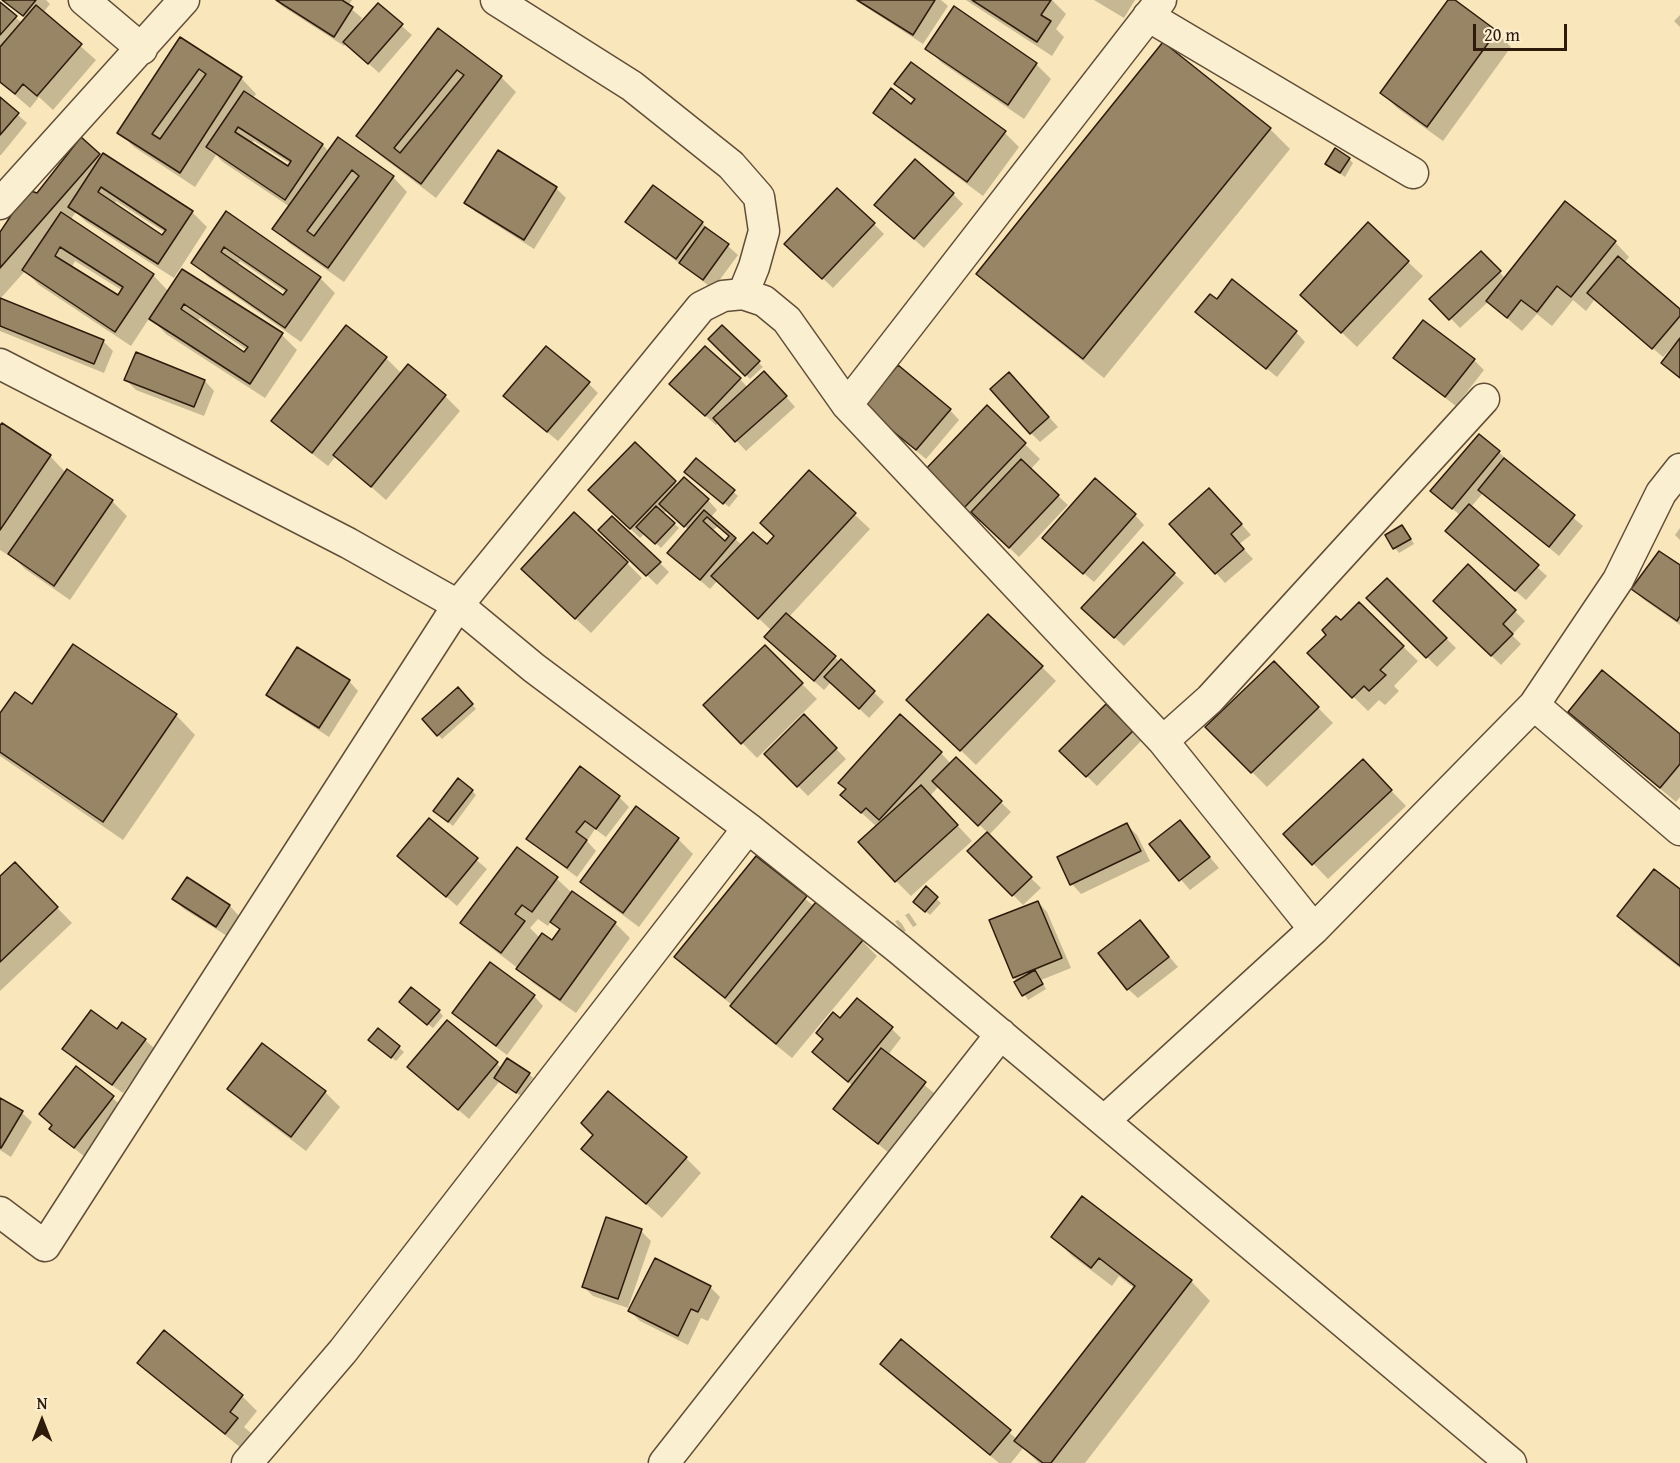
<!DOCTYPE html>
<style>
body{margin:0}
#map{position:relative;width:1680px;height:1463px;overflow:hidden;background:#f9e6ba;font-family:"Gentium Book Plus",serif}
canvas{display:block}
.north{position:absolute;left:12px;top:1391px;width:60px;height:60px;-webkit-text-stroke:4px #fbefd2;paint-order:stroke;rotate:0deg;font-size:16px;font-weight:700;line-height:24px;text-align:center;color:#2e1b0c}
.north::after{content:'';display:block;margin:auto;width:21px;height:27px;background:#2e1b0c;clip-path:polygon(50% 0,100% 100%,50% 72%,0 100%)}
.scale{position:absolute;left:1473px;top:24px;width:94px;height:27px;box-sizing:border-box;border:3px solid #2e1b0c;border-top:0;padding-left:8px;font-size:18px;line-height:21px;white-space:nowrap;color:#2e1b0c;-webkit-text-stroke:4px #fbefd2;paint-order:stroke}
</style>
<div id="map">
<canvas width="1680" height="1463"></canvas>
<div class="north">N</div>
<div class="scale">20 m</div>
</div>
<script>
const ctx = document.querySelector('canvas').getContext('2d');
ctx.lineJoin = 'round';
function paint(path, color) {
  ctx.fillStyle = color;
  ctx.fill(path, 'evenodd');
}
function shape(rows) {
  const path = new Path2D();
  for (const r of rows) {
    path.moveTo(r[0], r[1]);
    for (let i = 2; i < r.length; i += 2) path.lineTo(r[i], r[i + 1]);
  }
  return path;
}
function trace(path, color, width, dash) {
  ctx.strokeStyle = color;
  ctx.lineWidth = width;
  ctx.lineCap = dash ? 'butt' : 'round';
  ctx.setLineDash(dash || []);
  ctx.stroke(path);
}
const shadow = shape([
 [2,0,46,0,50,4,43,13,96,60,53,110,39,97,30,108,0,82,0,4,22,23,26,19],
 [276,0,352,0,348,6,362,18,356,28,378,5,412,35,379,73,346,43,344,46,282,6],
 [855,0,941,0,948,6,923,44],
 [966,0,1052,0,1066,14,1056,29,1064,37,1052,56],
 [1094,0,1135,0,1124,18],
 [1450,0,1496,32,1511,47,1443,141,1397,108,1382,93],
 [955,8,1036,64,1051,79,1024,119,942,63,927,48],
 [1680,15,1680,27,1674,21],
 [438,30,501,77,516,92,436,198,373,150,358,136],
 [181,39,242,79,256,94,253,98,323,145,329,152,393,177,407,192,344,282,289,243,274,228,290,207,223,162,216,155,195,187,134,147,119,132],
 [254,141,291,164,288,168,251,144],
 [1164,44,1270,129,1290,149,1104,378,998,293,978,274],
 [896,84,1005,133,1019,147,983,196,890,127,875,112,912,106,915,102],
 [0,99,27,123,1,155,0,155],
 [81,139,102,158,192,212,207,227,174,278,85,221,76,212,70,220,153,275,169,292,282,335,297,350,265,398,166,334,150,317,131,346,39,285,25,271,0,299,0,235,38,195],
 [116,201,166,233,163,237,114,205],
 [75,261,123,291,119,297,71,268],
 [200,318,247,350,244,354,197,322],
 [1349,159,1353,163,1345,177,1327,164],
 [653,187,702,223,738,255,713,289,637,231,627,222],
 [556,188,566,198,534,249,476,212,466,203],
 [953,194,963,204,924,248,886,215],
 [227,213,320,278,335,293,301,342,208,277,193,262],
 [240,261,287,293,284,297,237,265],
 [874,224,884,234,833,288,796,253],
 [1615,242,1629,257,1624,263,1680,311,1680,378,1663,363,1677,345,1675,344,1663,357,1595,299,1586,311,1573,300,1552,326,1537,314,1522,331,1488,302,1460,328,1432,299,1481,253,1506,279],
 [1408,262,1423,276,1357,347,1317,309],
 [0,299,103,341,113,351,104,373,0,331],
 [1217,301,1296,332,1305,342,1277,377,1197,312],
 [347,327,386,358,402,374,445,396,460,411,386,500,336,456,328,466,288,435,273,420],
 [722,327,763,367,750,379,710,339],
 [1395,358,1474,360,1484,370,1456,406,1405,368],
 [740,379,748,388,774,383,795,407,746,451,719,422,716,425,681,394],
 [126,380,205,381,214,391,204,416,136,390],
 [588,383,598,393,558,441,515,406],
 [1019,384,1058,427,1040,442,1031,433],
 [987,407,1040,459,1030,470,1068,505,1019,557,981,521,978,524,939,488],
 [950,410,959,420,926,459,875,417],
 [0,428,50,456,66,473,112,501,127,516,70,600,25,569,9,553,8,555,0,550],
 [635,444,678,485,708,500,717,510,711,517,742,545,767,546,775,537,809,472,870,529,789,617,840,662,841,661,884,702,869,718,831,682,824,690,775,647,772,631,718,580,710,589,679,562,689,530,667,510,663,514,679,528,661,548,645,533,640,538,600,500],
 [718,526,730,537,725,543,712,531],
 [1499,452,1509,462,1508,463,1583,526,1559,556,1483,493,1470,508,1547,576,1526,600,1457,541,1461,516,1442,500],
 [696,460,738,496,729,507,691,477],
 [1219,499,1251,535,1239,544,1253,559,1225,583,1216,573],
 [1135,515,1144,525,1094,582,1054,548],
 [1680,528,1680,540,1675,535],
 [600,530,660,563,669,572,657,585],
 [1406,531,1414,544,1399,553,1395,548],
 [1143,544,1184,583,1124,646,1093,618],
 [627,563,642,578,591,633,538,584],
 [1468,566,1525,621,1512,635,1521,644,1501,665,1435,601],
 [1680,567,1680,625,1643,599,1633,589],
 [1387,580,1456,648,1437,667,1368,598],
 [1359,604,1418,661,1394,686,1399,691,1385,705,1379,700,1368,711,1309,653],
 [765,647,817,699,757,758,705,705],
 [1274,663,1333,723,1267,787,1207,727],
 [1042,667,1056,681,976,765,923,714],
 [349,681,358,691,329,737,278,704,268,695],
 [462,693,476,709,442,739,438,735],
 [32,706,176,715,195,735,123,840,0,756,0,716],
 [1106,706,1141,741,1097,786,1061,751],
 [1570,712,1680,736,1680,797,1676,802,1585,726],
 [804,716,846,759,808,796,766,754],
 [941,753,951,764,956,759,1011,812,988,836,1041,888,1023,905,970,851,988,833,939,786,930,796,972,841,911,896,896,881,877,827,842,795],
 [1377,776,1406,806,1328,879,1285,834],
 [472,791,476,795,453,826,439,815],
 [619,797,629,807,606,837,595,829,587,841,596,851,577,877,538,848,528,838],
 [636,808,678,839,693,854,639,927,597,896,582,882],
 [429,820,487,869,457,906,399,856],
 [1180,822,1219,868,1190,890,1151,845],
 [1127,825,1137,835,1150,861,1081,894,1072,884],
 [518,849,557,879,571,892,615,923,630,938,576,1013,533,983,519,969,477,937,462,922],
 [538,919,548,926,551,921,560,931,552,943,540,938,530,928],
 [756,858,814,906,862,941,877,956,792,1058,746,1021,732,1005,691,972,676,957],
 [0,878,29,879,72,923,0,991],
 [187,880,230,906,239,916,227,936,184,909,174,899],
 [926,889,941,903,930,915,919,906],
 [1680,891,1680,968,1633,931,1619,916],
 [1038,902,1047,912,1071,968,1041,980,1046,989,1028,1000,1014,977],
 [909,913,917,925,913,927,905,915],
 [898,920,902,924,906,931,903,932,899,927,895,921],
 [1140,922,1178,967,1138,998,1128,989],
 [534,996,543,1006,507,1055,464,1023,454,1013],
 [406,1006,439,1011,443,1016,433,1028],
 [840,1020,892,1029,901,1038,888,1055,934,1093,889,1153,835,1109,853,1086,823,1061],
 [447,1022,502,1068,529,1074,533,1078,521,1096,499,1082,469,1119,409,1067],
 [378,1030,404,1052,396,1061,375,1044],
 [117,1031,145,1040,155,1049,123,1093,74,1059,64,1049],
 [76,1068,123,1107,85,1157,61,1138,51,1129,53,1126,41,1114],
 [229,1089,325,1092,340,1107,306,1151,244,1104],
 [0,1099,22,1113,32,1122,11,1157,0,1150],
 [583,1149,686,1158,701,1173,662,1218],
 [607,1219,641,1231,651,1241,628,1308,593,1296,583,1286],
 [1053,1237,1191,1281,1210,1301,1085,1463,1039,1463,1023,1448,1011,1463,999,1463,896,1379,882,1364,901,1341,1018,1440,1134,1288,1119,1276,1112,1286,1072,1256],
 [656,1260,710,1287,720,1297,708,1321,701,1318,688,1345,640,1321,630,1311],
 [139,1363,242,1396,257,1411,244,1427,252,1434,241,1448,154,1377]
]);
const building = shape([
 [2,0,36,0,23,16,2,0],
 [276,0,342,0,353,7,334,37,276,0],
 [857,0,935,0,913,35,857,0],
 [972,0,1051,0,1041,15,1051,21,1037,42,972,0],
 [1448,0,1455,0,1497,31,1427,127,1380,93,1448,0],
 [0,2,17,16,0,35,0,2],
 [378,3,403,24,368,64,343,42,378,3],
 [36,5,82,44,37,96,23,84,15,94,0,82,0,47,36,5],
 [954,6,1037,63,1008,105,925,49,954,6],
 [438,28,502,76,421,184,356,136,438,28],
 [457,70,464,75,400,153,394,148,457,70],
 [180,37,242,77,180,173,117,133,180,37],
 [199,69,206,74,160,139,152,134,199,69],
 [1163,42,1271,128,1083,359,976,274,1163,42],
 [911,62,1006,131,967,182,873,113,891,88,911,104,915,99,894,84,911,62],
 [244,91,323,144,285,200,206,147,244,91],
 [238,127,291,161,288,166,235,132,238,127],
 [0,97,19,113,0,135,0,97],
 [81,137,100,154,0,268,0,232,28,190,37,193,81,137],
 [338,137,394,176,328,268,272,229,338,137],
 [352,170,359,176,314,236,307,231,352,170],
 [1335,148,1350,158,1340,173,1325,164,1335,148],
 [498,150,557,187,524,240,464,203,498,150],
 [103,153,193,211,158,264,68,207,103,153],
 [101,187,166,230,162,235,98,192,101,187],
 [915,159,954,193,914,239,874,205,915,159],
 [653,185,703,222,676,259,625,222,653,185],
 [837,188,875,223,822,279,784,244,837,188],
 [1565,201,1616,241,1571,297,1557,286,1537,312,1521,300,1507,318,1486,301,1565,201],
 [226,211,321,277,285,328,191,263,226,211],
 [224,247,287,290,283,295,221,252,224,247],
 [61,212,154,274,115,332,22,270,61,212],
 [60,247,123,287,118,295,55,256,60,247],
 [1368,222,1409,261,1341,333,1300,295,1368,222],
 [705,227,729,244,703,280,679,263,705,227],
 [1481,251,1501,271,1449,320,1429,299,1481,251],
 [1618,256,1680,309,1680,316,1652,349,1587,293,1618,256],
 [182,269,283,333,250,384,149,319,182,269],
 [184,304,248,347,244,352,181,309,184,304],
 [1232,279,1297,331,1266,369,1195,312,1210,294,1217,299,1232,279],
 [0,298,104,340,94,364,0,326,0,298],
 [1423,320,1475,359,1445,397,1393,358,1423,320],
 [346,325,387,357,312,453,271,421,346,325],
 [722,325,760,361,745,376,708,339,722,325],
 [1680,338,1680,378,1661,363,1680,338],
 [546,346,590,382,547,432,503,396,546,346],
 [705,346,741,378,705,416,669,384,705,346],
 [136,352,205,380,194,407,124,380,136,352],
 [408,364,446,395,371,487,333,455,408,364],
 [898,365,951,409,916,450,863,407,898,365],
 [764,371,787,396,735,442,713,418,764,371],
 [1009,372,1049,417,1030,434,990,389,1009,372],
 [987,405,1026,443,962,510,922,473,987,405],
 [2,423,51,455,0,530,0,425,2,423],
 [1479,434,1500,451,1452,509,1430,491,1479,434],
 [635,442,676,481,630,529,588,490,635,442],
 [696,458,735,490,723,504,684,472,696,458],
 [1504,458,1575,515,1549,547,1478,490,1504,458],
 [1021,459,1059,495,1009,548,971,512,1021,459],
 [67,469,113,500,54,586,8,554,67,469],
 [809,470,856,513,758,619,711,576,753,532,767,544,774,536,760,523,809,470],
 [684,477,709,499,684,527,659,504,684,477],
 [1095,478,1136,514,1083,574,1042,538,1095,478],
 [1209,488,1242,524,1231,534,1244,549,1215,574,1169,524,1209,488],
 [1469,504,1539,565,1515,591,1445,531,1469,504],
 [656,506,675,523,655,544,636,527,656,506],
 [704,510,736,538,700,580,667,553,704,510],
 [707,517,729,536,725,541,703,521,707,517],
 [574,512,628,562,575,619,521,569,574,512],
 [612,516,661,562,646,576,598,530,612,516],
 [1402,525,1411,539,1393,549,1385,535,1402,525],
 [1143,542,1175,573,1114,638,1081,608,1143,542],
 [1659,551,1680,565,1680,616,1677,621,1631,589,1659,551],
 [1468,564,1516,610,1503,624,1513,634,1491,656,1433,601,1468,564],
 [1387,578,1447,638,1426,658,1366,598,1387,578],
 [1359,602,1404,646,1380,670,1386,675,1369,691,1364,686,1352,698,1307,653,1326,635,1322,630,1336,616,1341,620,1359,602],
 [786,613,836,656,814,681,764,637,786,613],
 [988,614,1043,666,960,751,906,700,988,614],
 [73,644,177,714,103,822,0,752,0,713,15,692,32,704,73,644],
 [765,645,803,683,741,744,703,705,765,645],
 [297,647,350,680,319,728,266,695,297,647],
 [841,659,875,691,859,709,824,677,841,659],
 [1274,661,1319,707,1251,773,1205,727,1274,661],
 [1602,670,1680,734,1680,764,1660,788,1568,712,1602,670],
 [458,687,473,704,437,736,422,719,458,687],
 [1106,704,1133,731,1086,777,1059,751,1106,704],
 [804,714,837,748,797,787,764,754,804,714],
 [900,714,942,752,879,820,866,808,861,813,840,795,846,789,838,783,900,714],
 [956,757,1002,801,978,826,932,781,956,757],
 [1363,759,1392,790,1312,865,1283,834,1363,759],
 [580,766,620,796,596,829,585,821,576,832,587,840,567,868,526,839,580,766],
 [458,778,473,790,448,822,433,811,458,778],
 [921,785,958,825,895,882,858,842,921,785],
 [636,806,679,838,623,913,580,882,636,806],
 [429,818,478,858,446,897,397,856,429,818],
 [1180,820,1210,857,1179,881,1149,844,1180,820],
 [1127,823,1141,851,1070,885,1057,857,1127,823],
 [987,832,1032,877,1012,896,967,851,987,832],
 [517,847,558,877,532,912,522,905,515,914,525,921,501,953,460,923,517,847],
 [756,856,807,896,725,998,674,957,756,856],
 [15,862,58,907,0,962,0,876,15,862],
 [1654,869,1680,889,1680,966,1617,916,1654,869],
 [187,877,230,905,216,927,172,899,187,877],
 [926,886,938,897,925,912,913,902,926,886],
 [572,891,616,922,560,1000,516,969,542,933,552,940,560,929,550,922,572,891],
 [1038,901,1062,958,1013,978,989,920,1038,901],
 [816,902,863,940,776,1044,730,1006,816,902],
 [1140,920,1169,957,1127,990,1098,953,1140,920],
 [490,962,535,995,496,1046,452,1013,490,962],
 [1035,970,1043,984,1022,996,1014,982,1035,970],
 [411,987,440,1010,427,1025,399,1002,411,987],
 [857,998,893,1027,848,1082,812,1052,823,1039,816,1033,833,1012,840,1018,857,998],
 [91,1010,117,1029,122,1022,146,1039,112,1085,62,1049,91,1010],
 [447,1020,498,1062,458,1110,407,1067,447,1020],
 [378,1028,400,1046,391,1058,368,1040,378,1028],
 [262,1043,326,1091,291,1137,227,1089,262,1043],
 [881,1048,926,1082,878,1144,833,1109,881,1048],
 [507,1058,530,1073,516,1093,494,1078,507,1058],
 [76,1066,114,1096,74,1148,49,1129,52,1125,39,1114,76,1066],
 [608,1091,687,1157,646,1204,581,1149,593,1135,581,1123,608,1091],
 [0,1098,23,1111,1,1148,0,1148,0,1098],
 [1082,1196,1192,1280,1051,1463,1043,1463,1014,1441,1135,1286,1099,1258,1091,1268,1051,1237,1082,1196],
 [606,1217,642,1229,618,1299,582,1287,606,1217],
 [655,1258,711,1286,698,1312,691,1309,678,1336,628,1311,655,1258],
 [164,1330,243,1395,230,1412,238,1418,225,1434,137,1363,164,1330],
 [901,1339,1011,1430,990,1455,880,1364,901,1339]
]);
const minor = shape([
 [84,0,142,49],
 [496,0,632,86,731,165,759,197,764,231,754,267,743,294],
 [1148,16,1413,173],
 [0,204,184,0],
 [0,364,348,543,458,605,534,668,748,828,899,949,1511,1463],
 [847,405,1161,0],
 [1534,705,1680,830],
 [1163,741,1210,699,1484,399],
 [1104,1121,1314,929,1534,705,1618,580,1661,493,1680,469],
 [0,1212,45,1246,458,605,701,307,723,296,743,294,764,301,787,320,847,405,1163,741,1314,929],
 [247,1463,343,1351,748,828],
 [664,1463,1001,1034]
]);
paint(shadow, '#0003');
paint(building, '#988566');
trace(building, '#2e1b0c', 1.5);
trace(minor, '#614e38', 33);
trace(minor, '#fbefd2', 30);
</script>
